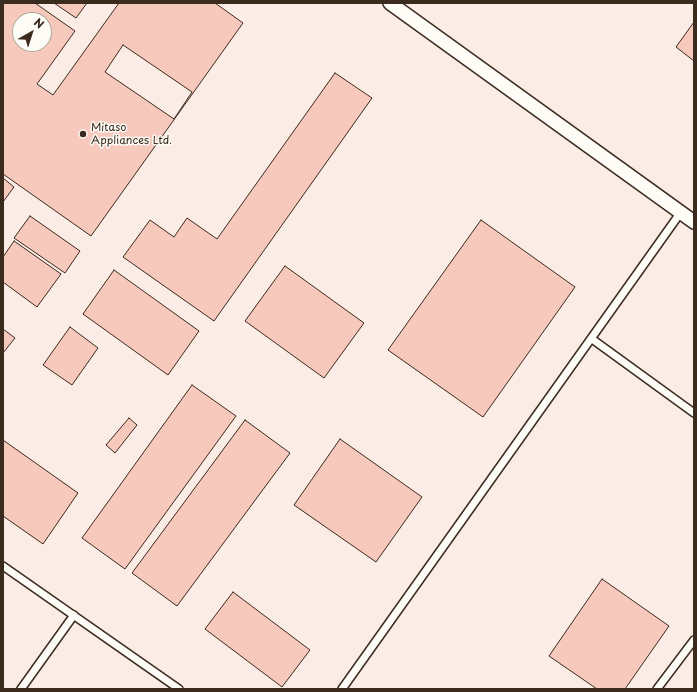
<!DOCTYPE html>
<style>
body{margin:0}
#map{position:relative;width:697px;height:692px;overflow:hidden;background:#fdfcf7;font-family:"Playpen Sans",sans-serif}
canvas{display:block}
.frame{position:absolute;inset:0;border:4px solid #3b2a1e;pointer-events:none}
.north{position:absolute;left:12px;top:12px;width:40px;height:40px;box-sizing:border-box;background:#fdfcf7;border:1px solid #afa8a0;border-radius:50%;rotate:39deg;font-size:11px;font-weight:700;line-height:16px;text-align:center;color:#3b2a1e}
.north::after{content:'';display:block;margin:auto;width:14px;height:18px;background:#3b2a1e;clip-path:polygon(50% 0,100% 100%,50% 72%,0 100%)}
</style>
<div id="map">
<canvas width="697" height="692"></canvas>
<div class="frame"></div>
<div class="north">N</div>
</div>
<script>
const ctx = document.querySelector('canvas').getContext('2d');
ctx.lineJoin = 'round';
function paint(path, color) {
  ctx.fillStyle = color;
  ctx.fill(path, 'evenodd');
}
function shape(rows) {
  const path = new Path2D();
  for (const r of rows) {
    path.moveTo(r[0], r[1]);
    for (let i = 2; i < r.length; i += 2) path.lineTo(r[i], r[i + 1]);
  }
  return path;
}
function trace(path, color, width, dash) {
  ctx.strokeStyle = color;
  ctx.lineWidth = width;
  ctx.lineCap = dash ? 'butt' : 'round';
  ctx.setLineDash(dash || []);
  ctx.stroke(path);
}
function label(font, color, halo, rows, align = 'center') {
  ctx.font = font + ' "Playpen Sans",sans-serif';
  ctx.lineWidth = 3;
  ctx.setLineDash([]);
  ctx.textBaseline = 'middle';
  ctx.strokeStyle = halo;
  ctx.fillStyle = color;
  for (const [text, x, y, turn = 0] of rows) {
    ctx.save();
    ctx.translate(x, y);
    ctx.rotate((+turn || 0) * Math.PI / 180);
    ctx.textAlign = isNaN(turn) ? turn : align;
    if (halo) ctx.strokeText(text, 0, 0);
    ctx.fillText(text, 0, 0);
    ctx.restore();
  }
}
const built = shape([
 [3,3,694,3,694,689,3,689],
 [20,20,44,20,44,44,20,44]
]);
const building = shape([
 [3,3,35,3,75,31,37,84,53,95,119,3,215,3,243,23,91,236,3,174,3,3],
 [20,20,44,20,44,44,20,44,20,20],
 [54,3,87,3,76,18,54,3],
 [694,22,694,61,676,47,694,22],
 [123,45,192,92,174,119,105,72,123,45],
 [335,73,372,98,214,321,123,257,150,220,174,237,187,218,217,239,335,73],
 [3,178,14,187,3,202,3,178],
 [30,216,80,251,65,273,14,238,30,216],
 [481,220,575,287,483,417,388,350,481,220],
 [14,241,61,274,37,307,3,282,3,257,14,241],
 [285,266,364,323,324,378,245,321,285,266],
 [114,270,199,331,168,375,83,314,114,270],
 [70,327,98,348,72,385,43,365,70,327],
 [3,329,15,338,3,353,3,329],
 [192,385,236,416,125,569,82,538,192,385],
 [129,418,137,425,115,453,106,445,129,418],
 [245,420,290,453,177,606,132,573,245,420],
 [340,439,422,497,376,562,294,505,340,439],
 [3,440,78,493,43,544,3,516,3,440],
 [602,579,669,626,625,689,597,689,549,656,602,579],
 [233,592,310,650,282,687,205,629,233,592]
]);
const lane = shape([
 [592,339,694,413],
 [3,566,179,689],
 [21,689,74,615],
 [342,689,681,212],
 [657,689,694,640]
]);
const street = shape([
 [390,3,694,222]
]);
const markers = [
 [83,134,4,"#3b2a1e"]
];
const poiNames = [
 ["Mitaso",91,128],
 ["Appliances Ltd.",91,141]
];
paint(built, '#fbede5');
paint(building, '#f7c9bc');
trace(building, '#3b2a1e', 1);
trace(lane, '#3b2a1e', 10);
trace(street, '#3b2a1e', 16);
trace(lane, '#fdfcf7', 7);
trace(street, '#fdfcf7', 13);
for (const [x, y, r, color] of markers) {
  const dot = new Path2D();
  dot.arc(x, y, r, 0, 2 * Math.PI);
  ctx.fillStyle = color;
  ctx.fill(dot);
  trace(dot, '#fdfcf7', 1.5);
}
label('11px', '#3b2a1e', '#fdfcf7', poiNames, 'left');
</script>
